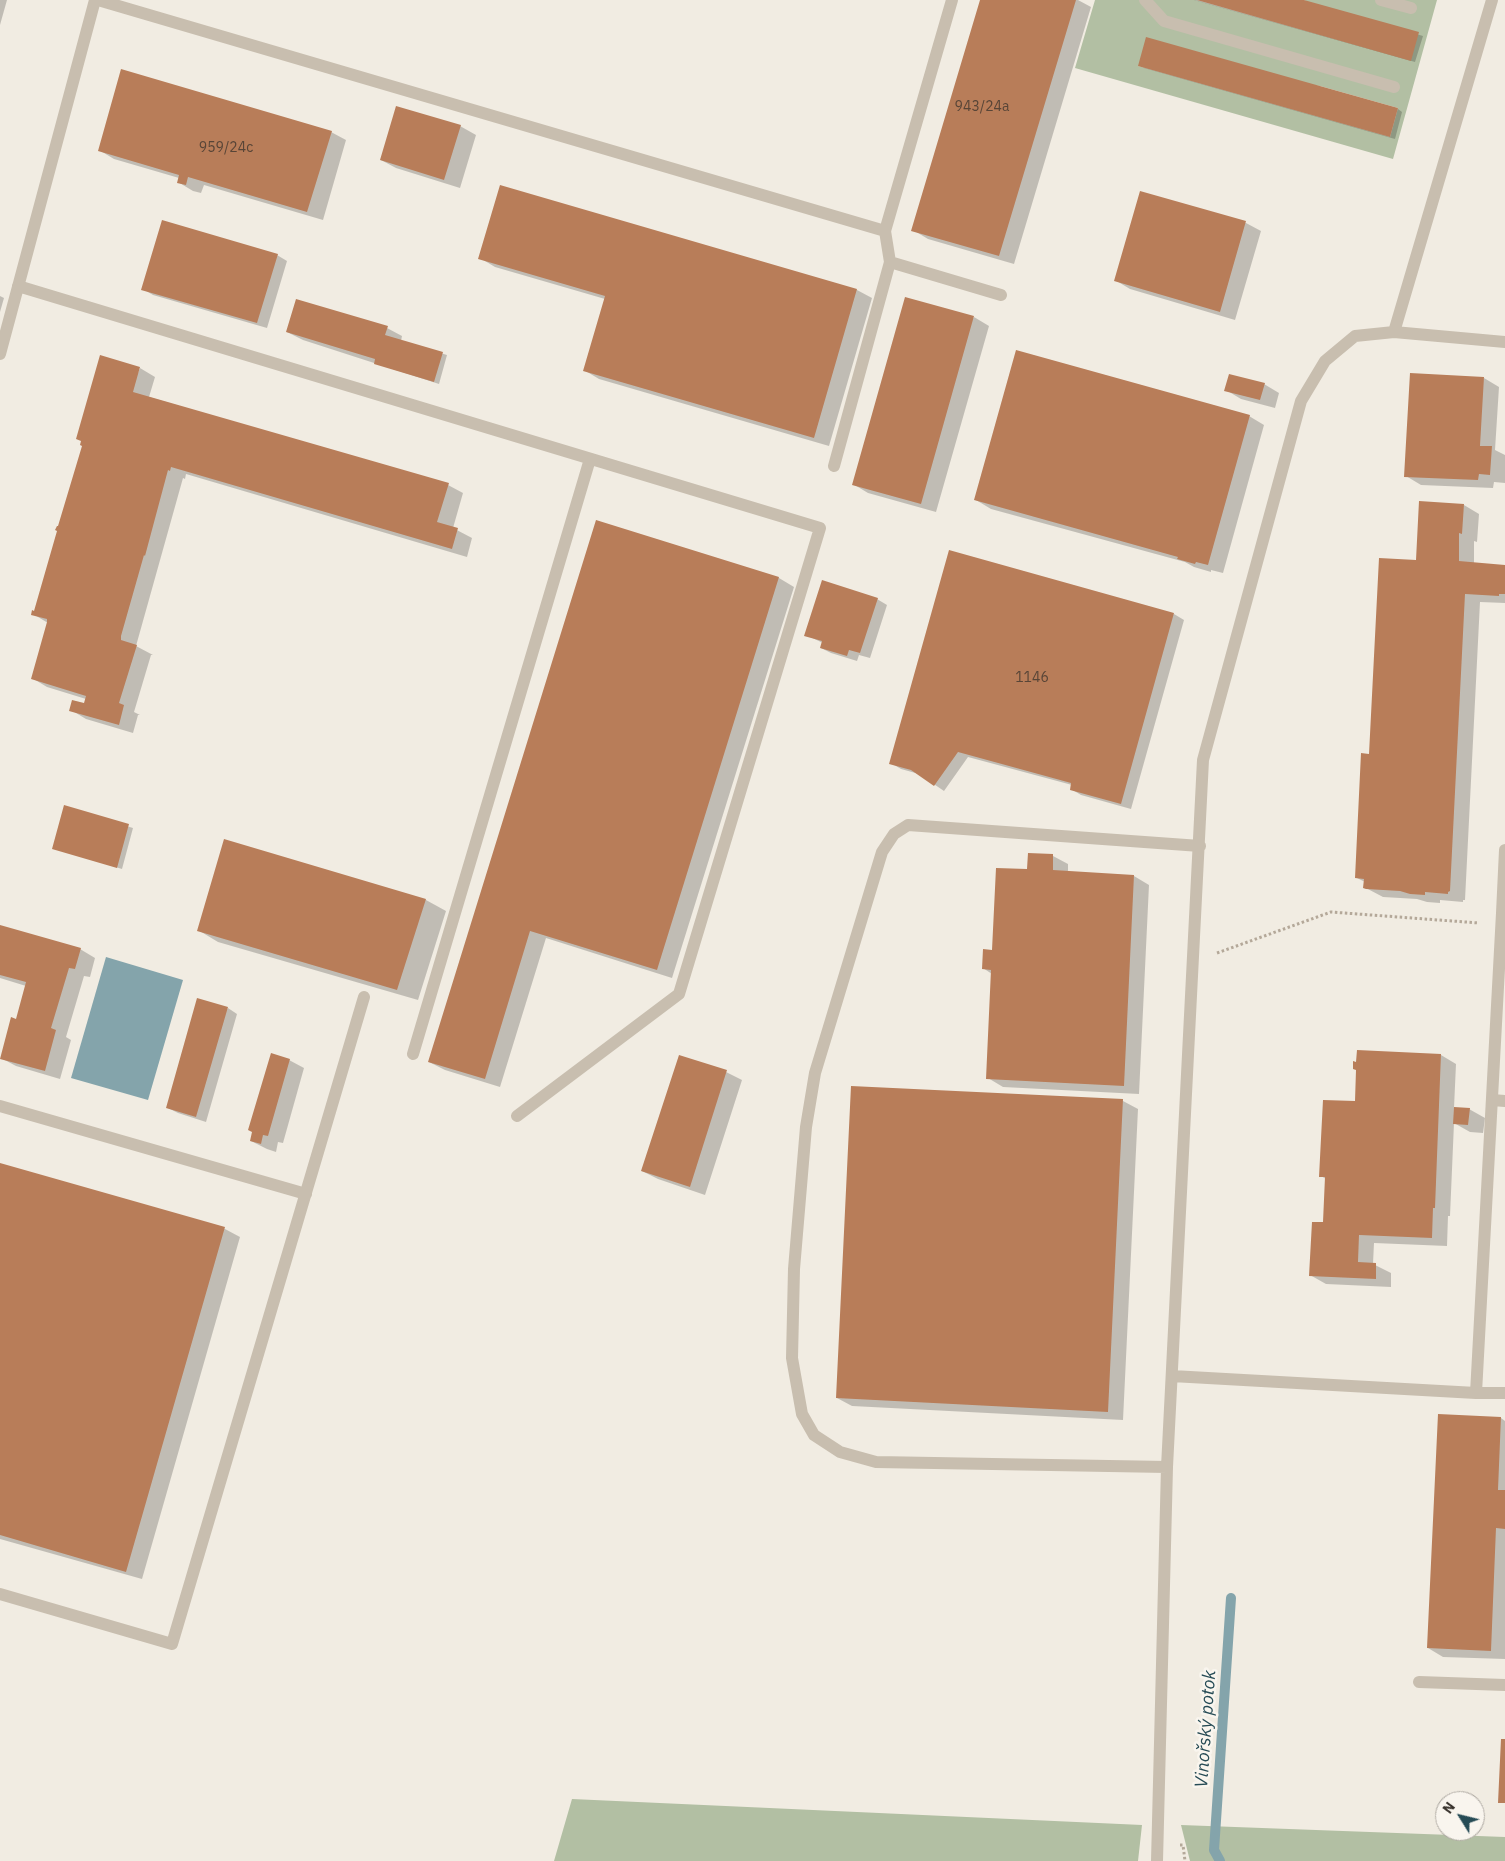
<!DOCTYPE html>
<meta charset="utf-8">
<style>
body{margin:0}
#map{position:relative;width:1505px;height:1861px;overflow:hidden;background:#f1ece2;font-family:"IBM Plex Sans",sans-serif}
canvas{display:block}
.north{position:absolute;left:1435px;top:1791px;width:50px;height:50px;box-sizing:border-box;background:#f9f5ee;border:1px solid #aca7a0;border-radius:50%;rotate:306deg;font-size:14px;font-weight:700;line-height:20px;text-align:center;color:#38322c}
.north::after{content:'';display:block;margin:auto;width:18px;height:22px;background:#264b55;clip-path:polygon(50% 0,100% 100%,50% 72%,0 100%)}
</style>
<div id="map">
<canvas width="1505" height="1861"></canvas>
<div class="north">N</div>
</div>
<script>
const ctx = document.querySelector('canvas').getContext('2d');
ctx.lineJoin = 'round';
function paint(path, color) {
  ctx.fillStyle = color;
  ctx.fill(path, 'evenodd');
}
function shape(rows) {
  const path = new Path2D();
  for (const r of rows) {
    path.moveTo(r[0], r[1]);
    for (let i = 2; i < r.length; i += 2) path.lineTo(r[i], r[i + 1]);
  }
  return path;
}
function trace(path, color, width, dash) {
  ctx.strokeStyle = color;
  ctx.lineWidth = width;
  ctx.lineCap = dash ? 'butt' : 'round';
  ctx.setLineDash(dash || []);
  ctx.stroke(path);
}
function label(font, color, halo, rows, align = 'center') {
  ctx.font = font + ' "IBM Plex Sans",sans-serif';
  ctx.lineWidth = 5;
  ctx.setLineDash([]);
  ctx.textBaseline = 'middle';
  ctx.strokeStyle = halo;
  ctx.fillStyle = color;
  for (const [text, x, y, turn = 0] of rows) {
    ctx.save();
    ctx.translate(x, y);
    ctx.rotate((+turn || 0) * Math.PI / 180);
    ctx.textAlign = isNaN(turn) ? turn : align;
    if (halo) ctx.strokeText(text, 0, 0);
    ctx.fillText(text, 0, 0);
    ctx.restore();
  }
}
const green = shape([
 [1095,0,1195,0,1410,60,1304,0,1437,0,1393,159,1075,68],
 [1138,66,1320,86,1398,108,1390,137],
 [572,1799,1142,1825,1138,1861,554,1861],
 [1181,1825,1505,1837,1505,1861,1190,1861]
]);
const water = shape([
 [106,957,183,980,148,1100,71,1078]
]);
const shadow = shape([
 [0,0,7,0,0,25],
 [981,0,1078,0,1091,7,1014,264,928,239,913,230],
 [1194,0,1300,0,1423,36,1415,62],
 [1147,39,1398,109,1402,112,1395,139,1144,68,1140,66],
 [460,126,476,135,460,188,396,168,381,160],
 [331,132,346,140,323,220,204,185,201,193,193,191,178,182,179,178,114,159,99,150],
 [1141,192,1246,223,1261,231,1235,320,1130,289,1115,280],
 [277,255,287,261,267,328,153,295,143,289],
 [480,258,857,290,872,298,829,446,599,379,584,370,605,299,495,267],
 [0,296,4,298,0,312],
 [974,317,989,326,936,512,868,493,853,484],
 [387,328,402,336,401,341,447,355,439,384,303,340,287,332],
 [140,368,155,377,149,397,448,485,463,493,453,528,472,538,467,557,186,474,185,479,183,478,136,646,153,655,151,655,134,712,140,715,138,715,133,733,86,719,71,710,85,705,86,699,47,687,32,678,48,623,33,614,35,613],
 [1484,378,1499,387,1495,450,1505,455,1505,483,1494,482,1493,488,1421,485,1406,476],
 [1264,384,1279,393,1275,408,1241,399,1226,390],
 [1249,416,1264,425,1223,573,1211,570,1211,572,1194,567,1185,562,991,509,976,500],
 [1464,505,1479,514,1477,542,1474,541,1474,564,1505,566,1505,603,1480,602,1465,900,1463,900,1463,902,1440,900,1440,903,1427,902,1417,899,1383,897,1364,887,1365,882,1357,878,1370,755,1417,561],
 [597,521,779,578,794,587,672,978,546,938,500,1087,445,1070,429,1062],
 [877,599,887,605,870,658,859,655,857,661,831,653,821,648,823,643,806,635],
 [1174,614,1184,620,1131,809,1081,795,1071,789,1072,785,968,757,944,791,919,774,901,769,891,763],
 [65,807,133,828,122,869,53,848],
 [1053,856,1068,864,1068,872,1134,876,1149,885,1139,1094,1003,1087,988,1078,992,974,983,968],
 [426,900,446,911,418,1000,218,942,198,930],
 [0,927,80,949,95,958,90,977,84,976,66,1037,71,1040,60,1079,16,1066,1,1058,17,1020,26,986,0,978],
 [228,1008,237,1014,206,1122,178,1113,168,1108],
 [1441,1055,1456,1064,1454,1108,1469,1109,1485,1118,1483,1133,1470,1132,1454,1123,1450,1216,1448,1216,1447,1246,1374,1243,1373,1264,1391,1273,1391,1287,1326,1284,1310,1275,1324,1224,1326,1179,1321,1176,1356,1103],
 [289,1060,304,1068,283,1143,278,1142,276,1152,267,1149,251,1141],
 [726,1072,742,1080,705,1195,658,1179,642,1171],
 [853,1087,1123,1101,1138,1109,1123,1420,852,1406,837,1398],
 [0,1164,225,1229,240,1237,142,1579,0,1539],
 [1439,1415,1501,1418,1505,1421,1505,1659,1443,1657,1428,1648]
]);
const stream = shape([
 [1220,1861,1214,1850,1231,1598]
]);
const building = shape([
 [980,0,1076,0,999,256,911,231],
 [1197,0,1304,0,1419,32,1411,61],
 [1146,37,1398,108,1390,137,1138,66],
 [121,69,332,131,307,212,188,177,186,185,177,183,179,175,98,151],
 [396,106,461,125,444,180,380,160],
 [500,185,857,289,814,438,583,371,605,296,478,259],
 [1140,191,1246,221,1220,312,1114,281],
 [162,220,278,254,257,323,141,290],
 [905,297,974,316,921,504,852,485],
 [296,299,388,326,385,335,443,352,434,382,374,364,375,359,286,332],
 [1016,350,1250,415,1208,565,1196,562,1195,564,1177,559,1178,557,974,500],
 [100,355,140,367,133,392,449,483,437,522,458,528,452,549,171,467,170,471,168,470,145,556,144,555,121,636,121,640,137,645,119,703,124,705,119,725,69,711,72,700,84,703,86,696,31,679,47,622,47,619,31,615,32,610,34,611,57,531,55,530,57,526,58,526,82,446,80,445,81,441,76,439],
 [1410,373,1484,377,1480,446,1492,446,1490,475,1479,474,1478,480,1404,477],
 [1229,374,1265,383,1260,400,1224,391],
 [1419,501,1464,504,1462,534,1459,533,1459,561,1505,565,1505,594,1499,594,1499,596,1465,594,1450,891,1448,892,1448,894,1425,892,1425,895,1410,894,1400,891,1366,889,1363,888,1364,879,1355,878,1361,753,1369,754,1379,558,1416,560],
 [596,520,779,577,657,970,530,931,485,1079,428,1062],
 [949,550,1174,613,1121,804,1070,790,1071,783,958,752,934,786,911,770,889,764],
 [822,580,878,598,860,653,849,650,847,656,820,648,822,641,804,636],
 [64,805,129,824,117,868,52,849],
 [224,839,426,899,397,990,197,931],
 [1028,853,1053,854,1053,870,1134,875,1124,1086,986,1079,991,970,982,969,983,949,992,950,996,868,1027,869],
 [0,925,81,948,75,969,69,968,51,1028,56,1030,45,1071,0,1059,11,1017,16,1019,26,982,0,975],
 [197,998,228,1007,196,1117,166,1108],
 [1357,1050,1441,1054,1435,1208,1433,1208,1432,1238,1359,1235,1358,1262,1376,1263,1376,1279,1309,1276,1312,1222,1323,1222,1325,1177,1319,1177,1323,1100,1355,1101,1356,1070,1353,1069,1353,1061,1356,1062],
 [271,1053,290,1059,268,1136,263,1135,261,1144,250,1141,252,1132,248,1130],
 [679,1055,727,1070,690,1187,641,1171],
 [851,1086,1123,1099,1108,1412,836,1398],
 [1454,1107,1470,1108,1468,1125,1453,1124],
 [0,1163,225,1227,126,1572,0,1535],
 [1438,1414,1501,1417,1498,1490,1505,1490,1505,1529,1496,1528,1491,1651,1427,1648],
 [1501,1739,1505,1739,1505,1803,1498,1803]
]);
const path = shape([
 [1217,953,1331,912,1479,923],
 [1180,1845,1183,1845,1185,1861]
]);
const service = shape([
 [98,0,885,231,952,0],
 [1145,0,1164,21,1394,87],
 [1381,0,1411,8],
 [885,231,890,262,1001,295],
 [18,286,820,528,679,994,517,1116],
 [1394,332,1492,0],
 [0,354,95,0],
 [834,466,890,262],
 [1505,850,1502,913,1505,913],
 [413,1054,590,459],
 [1492,1100,1505,1101],
 [0,1106,306,1194],
 [1172,1376,1476,1393,1502,913],
 [1476,1393,1505,1393],
 [1167,1467,876,1462,840,1452,814,1435,802,1414,792,1358,794,1269,806,1127,815,1073,882,852,894,834,908,825,1200,846],
 [0,1594,172,1644,364,997],
 [1419,1682,1505,1685],
 [1157,1861,1167,1467,1203,760,1301,401,1325,361,1355,336,1394,332,1505,342]
]);
const numberNames = [
 ["943/24a",982,107],
 ["959/24c",226,148],
 ["1146",1032,678]
];
const waterNames = [
 ["Vinořský potok",1206,1729,-86]
];
paint(green, '#b2bfa3');
paint(water, '#84a4ab');
paint(shadow, '#0003');
trace(stream, '#84a4ab', 10);
paint(building, '#b87d59');
trace(path, '#b4a899', 3, [2.5, 2.5]);
trace(service, '#c8beaf', 12);
label('14px', '#584537', null, numberNames);
label('italic 18px', '#264b55', '#f9f5ee', waterNames);
</script>
